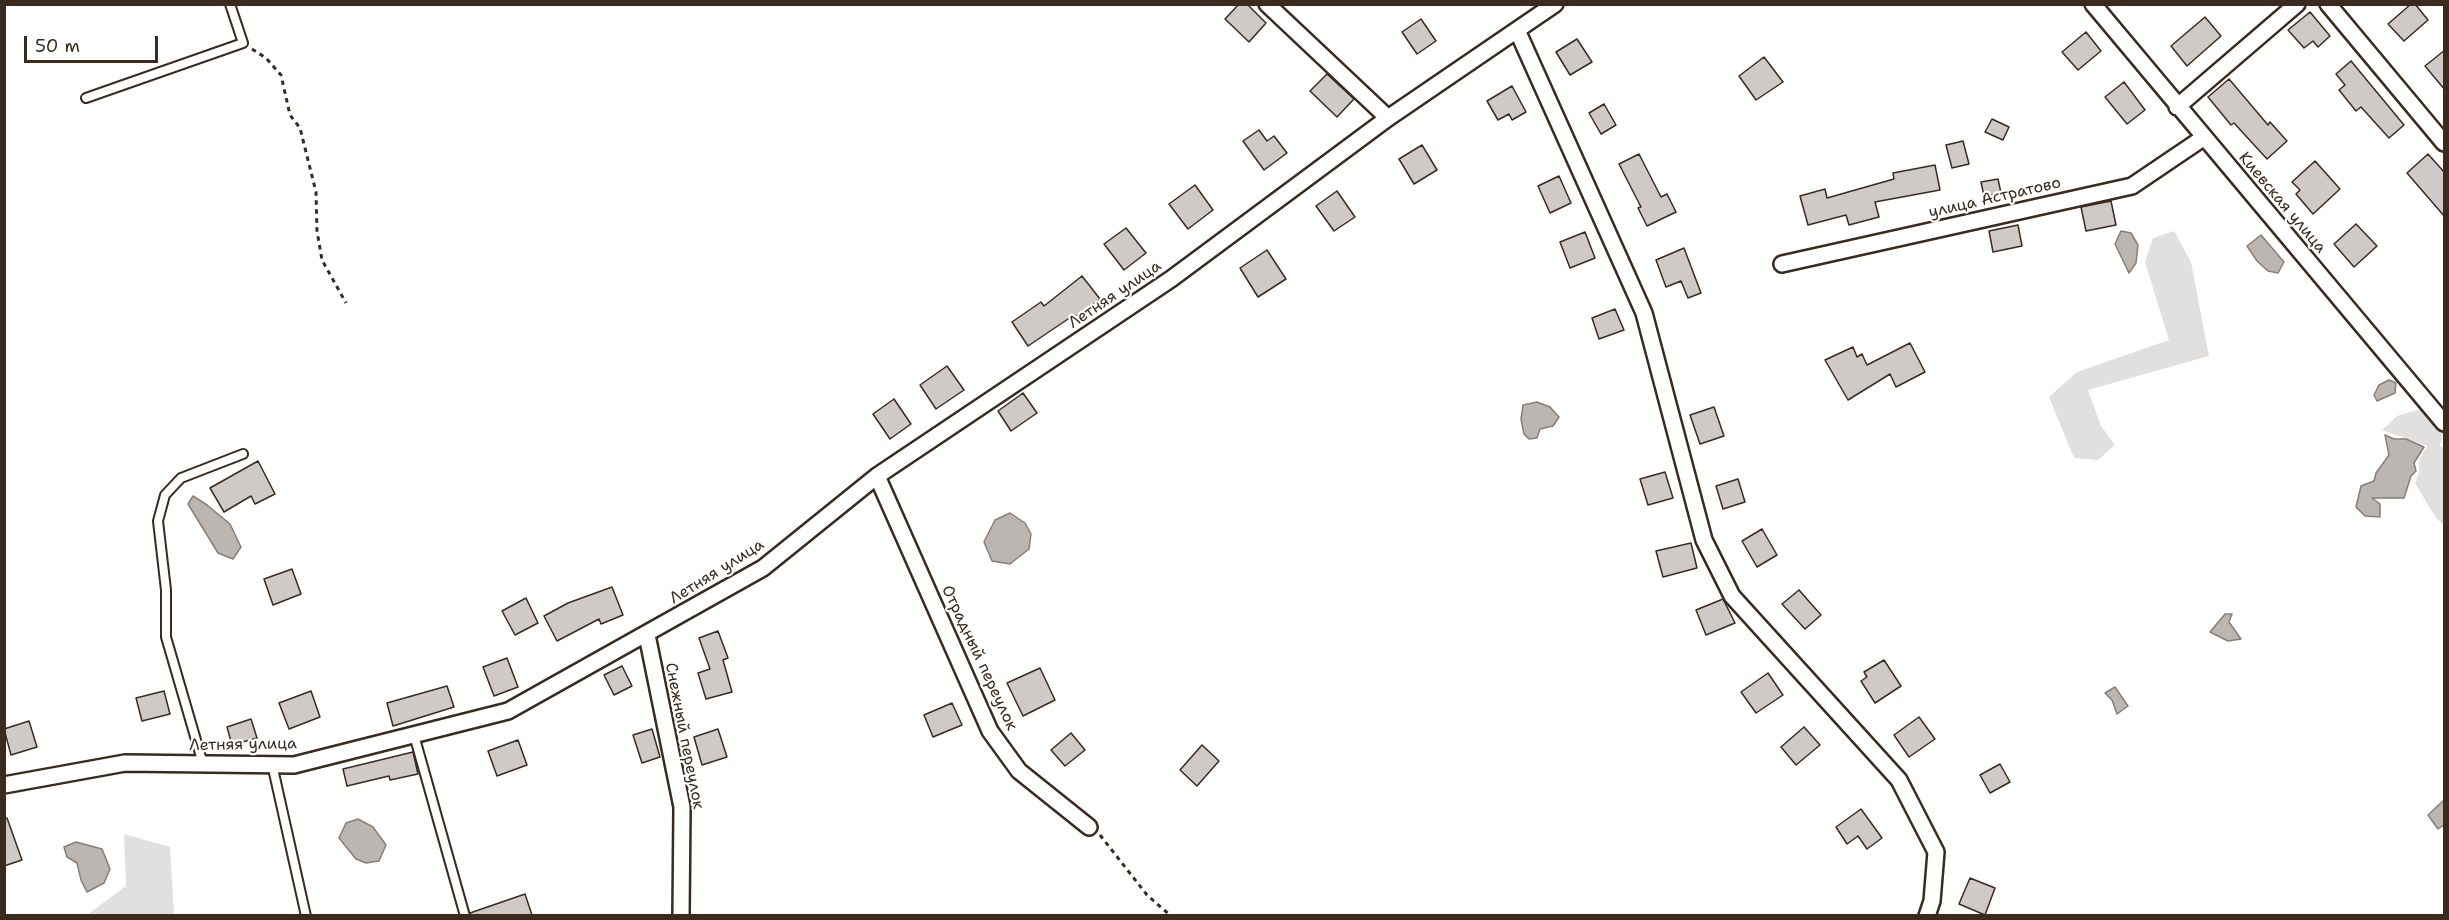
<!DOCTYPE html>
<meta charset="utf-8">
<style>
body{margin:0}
#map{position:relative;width:2449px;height:920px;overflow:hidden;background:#fff;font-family:"Shantell Sans",sans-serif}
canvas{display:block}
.frame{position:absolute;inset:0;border:6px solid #3b2a1e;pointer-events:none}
.scale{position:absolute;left:24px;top:36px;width:134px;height:27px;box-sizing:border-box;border:3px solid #3b2a1e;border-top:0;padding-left:8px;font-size:18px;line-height:21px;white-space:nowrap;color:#3b2a1e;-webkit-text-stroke:4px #fff;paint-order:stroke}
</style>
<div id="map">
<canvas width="2449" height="920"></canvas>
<div class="frame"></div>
<div class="scale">50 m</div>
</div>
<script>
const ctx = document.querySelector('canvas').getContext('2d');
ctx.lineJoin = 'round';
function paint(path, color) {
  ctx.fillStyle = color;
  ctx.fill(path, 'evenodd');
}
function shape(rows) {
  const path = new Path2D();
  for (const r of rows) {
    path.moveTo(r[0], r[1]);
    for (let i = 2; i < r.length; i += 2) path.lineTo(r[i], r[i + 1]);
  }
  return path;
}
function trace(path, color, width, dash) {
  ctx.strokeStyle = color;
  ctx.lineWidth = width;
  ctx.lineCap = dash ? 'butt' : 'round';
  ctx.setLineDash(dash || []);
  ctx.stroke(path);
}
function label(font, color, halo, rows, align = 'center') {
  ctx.font = font + ' "Shantell Sans",sans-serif';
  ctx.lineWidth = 4.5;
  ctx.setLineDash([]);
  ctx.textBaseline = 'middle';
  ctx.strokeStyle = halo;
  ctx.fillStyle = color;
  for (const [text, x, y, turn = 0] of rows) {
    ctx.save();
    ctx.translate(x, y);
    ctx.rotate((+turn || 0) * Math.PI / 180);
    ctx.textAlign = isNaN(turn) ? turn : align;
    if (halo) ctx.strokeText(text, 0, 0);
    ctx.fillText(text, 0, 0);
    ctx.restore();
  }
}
const green = shape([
 [2174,231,2191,262,2209,356,2088,390,2101,426,2115,445,2098,460,2074,458,2049,397,2077,372,2169,340,2145,262,2153,238],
 [2423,408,2444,431,2440,446,2444,448,2444,525,2436,518,2415,483,2419,472,2419,460,2427,446,2382,430,2397,416],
 [124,834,170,847,174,915,87,915,126,886]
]);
const water = shape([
 [2121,231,2131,233,2138,245,2136,263,2129,273,2115,244,2121,231],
 [2261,235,2284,262,2278,273,2268,271,2257,261,2247,246,2261,235],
 [2389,380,2396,383,2395,393,2377,401,2374,395,2379,385,2389,380],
 [1537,402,1550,407,1559,417,1553,426,1540,429,1537,438,1529,439,1524,434,1521,419,1523,405,1537,402],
 [2385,435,2394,439,2406,439,2424,447,2414,463,2416,471,2411,476,2404,498,2372,498,2380,504,2380,517,2365,516,2356,507,2361,486,2374,481,2376,473,2389,455,2385,435],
 [193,496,207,505,230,524,241,547,233,559,218,553,188,504,193,496],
 [1010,513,1025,523,1031,534,1029,549,1010,564,992,561,984,542,995,520,1010,513],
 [2225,614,2232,614,2229,622,2241,639,2228,641,2210,632,2225,614],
 [2115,687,2128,706,2117,714,2112,700,2105,693,2115,687],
 [2444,800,2444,825,2438,829,2428,815,2444,800],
 [358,819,373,827,386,845,379,861,366,863,356,859,339,838,346,823,358,819],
 [76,842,102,849,110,869,104,883,87,892,81,880,77,863,67,857,64,847,76,842]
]);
const building = shape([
 [1239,4,1247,4,1266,23,1249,42,1225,19,1239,4],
 [2411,4,2415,4,2428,20,2404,41,2388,24,2411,4],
 [2310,12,2330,36,2318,47,2313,41,2304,48,2288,30,2310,12],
 [2205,17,2221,36,2187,66,2171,46,2205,17],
 [1421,19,1436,41,1417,54,1402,32,1421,19],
 [2086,32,2101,51,2078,70,2062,52,2086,32],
 [1577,39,1592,62,1570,75,1556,52,1577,39],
 [2445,50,2445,90,2425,66,2445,50],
 [1764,57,1783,82,1756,100,1739,76,1764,57],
 [2351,61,2404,125,2389,138,2361,107,2356,111,2339,90,2345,85,2336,74,2351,61],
 [1327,74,1354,99,1337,117,1310,91,1327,74],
 [2229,79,2268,125,2270,122,2287,141,2267,159,2234,123,2231,125,2208,97,2229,79],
 [2124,82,2145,110,2127,124,2105,97,2124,82],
 [1512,86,1526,112,1512,120,1509,114,1498,120,1487,101,1512,86],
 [1604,104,1616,125,1601,134,1589,113,1604,104],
 [1992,119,2009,127,2003,140,1985,132,1992,119],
 [1259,130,1267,141,1274,136,1287,153,1264,170,1243,141,1259,130],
 [1963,141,1969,164,1952,168,1946,145,1963,141],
 [1422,145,1437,170,1414,184,1399,159,1422,145],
 [1639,154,1661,197,1667,194,1676,212,1647,226,1638,208,1641,207,1619,164,1639,154],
 [2428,154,2445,173,2445,217,2407,173,2428,154],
 [2315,161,2340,189,2313,214,2296,194,2300,190,2292,182,2315,161],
 [1935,165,1940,190,1875,202,1879,217,1849,225,1846,215,1808,225,1800,196,1825,189,1827,198,1894,179,1893,173,1935,165],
 [1559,176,1571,203,1550,213,1538,186,1559,176],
 [1998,179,2001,193,1984,196,1981,182,1998,179],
 [1195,185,1213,210,1188,229,1169,204,1195,185],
 [1337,191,1355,217,1334,231,1316,206,1337,191],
 [2111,201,2116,225,2086,231,2081,207,2111,201],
 [2356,224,2377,246,2354,267,2334,244,2356,224],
 [2018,225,2022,246,1993,252,1989,231,2018,225],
 [1126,228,1146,253,1124,270,1104,244,1126,228],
 [1585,232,1595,258,1570,268,1560,242,1585,232],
 [1684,248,1701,293,1688,298,1681,281,1666,287,1656,260,1684,248],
 [1267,250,1286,279,1258,297,1240,268,1267,250],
 [1082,276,1100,299,1075,317,1074,315,1028,346,1012,322,1041,302,1044,306,1082,276],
 [1615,309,1624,330,1599,339,1592,318,1615,309],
 [1910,343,1925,372,1896,387,1890,374,1848,400,1825,360,1853,347,1857,357,1862,354,1867,365,1910,343],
 [947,366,964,390,936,409,920,385,947,366],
 [1023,393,1037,413,1011,431,998,411,1023,393],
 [894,399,911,424,890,439,873,414,894,399],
 [1714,407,1724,436,1700,444,1690,415,1714,407],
 [258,461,275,494,255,504,251,496,224,512,210,488,258,461],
 [1665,472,1673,498,1648,505,1640,479,1665,472],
 [1738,479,1745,502,1723,509,1716,486,1738,479],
 [1762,529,1777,555,1757,567,1742,541,1762,529],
 [1691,543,1697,568,1663,577,1656,551,1691,543],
 [292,569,301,594,273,605,264,579,292,569],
 [612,587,623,615,601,624,599,619,557,641,544,616,568,603,612,587],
 [1799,590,1821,615,1805,629,1782,604,1799,590],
 [526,598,538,623,515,635,502,611,526,598],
 [1723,599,1735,623,1706,635,1696,610,1723,599],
 [718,631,728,658,723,660,732,692,706,699,698,673,710,669,699,638,718,631],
 [507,658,518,687,494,696,483,667,507,658],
 [1884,660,1901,686,1875,703,1861,681,1867,677,1864,672,1884,660],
 [622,666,632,686,614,695,604,675,622,666],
 [1040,668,1055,700,1023,716,1007,683,1040,668],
 [1768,673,1783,695,1756,713,1741,692,1768,673],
 [447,686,454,707,393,726,387,703,447,686],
 [164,691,170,714,142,721,136,698,164,691],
 [311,691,320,717,289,729,279,703,311,691],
 [952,703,962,725,933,737,924,715,952,703],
 [1919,717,1935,739,1909,757,1894,735,1919,717],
 [251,719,257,738,232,745,227,727,251,719],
 [29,721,37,747,11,755,4,729,29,721],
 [1804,727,1820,745,1796,765,1781,747,1804,727],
 [652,729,660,757,642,763,633,735,652,729],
 [718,729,727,757,702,765,694,737,718,729],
 [1071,733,1085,750,1065,766,1051,750,1071,733],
 [518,740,527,765,497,776,488,751,518,740],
 [1202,745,1219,761,1197,786,1180,770,1202,745],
 [413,752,418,774,390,780,389,776,347,786,343,769,413,752],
 [2000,764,2010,782,1990,793,1980,775,2000,764],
 [1861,809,1882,838,1867,849,1858,836,1847,844,1836,827,1861,809],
 [4,818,7,818,22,860,4,866,4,818],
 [1970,878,1995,888,1985,915,1959,904,1970,878],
 [525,894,532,915,471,915,470,913,525,894]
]);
const path = shape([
 [252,49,266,58,281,75,290,115,300,128,316,192,317,231,322,260,346,303],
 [1100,835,1147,895,1171,916]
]);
const service = shape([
 [86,98,243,43,230,4],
 [414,735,465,916],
 [203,764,166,637,166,590,158,521,165,495,181,478,243,454],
 [272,764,306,916]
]);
const minor = shape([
 [1267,4,1388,118],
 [2093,4,2444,423],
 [2328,4,2444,143],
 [1517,30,1644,313,1704,540,1732,596,1899,780,1936,852,1932,901,1927,916],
 [2177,107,2297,4],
 [1782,264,2132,186,2203,138],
 [877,476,990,731,1019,771,1089,827],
 [647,635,682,807,681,916],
 [4,785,125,763,294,765,508,711,763,568,877,476,1171,279,1388,118,1555,4]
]);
const streetNames = [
 ["улица Астратово",1995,198,-13],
 ["Киевская улица",2282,203,50],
 ["Летняя улица",1115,295,-34],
 ["Летняя улица",717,572,-32],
 ["Отрадный переулок",979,658,65],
 ["Снежный переулок",684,736,79],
 ["Летняя улица",243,745,-1]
];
paint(green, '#e2e0de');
paint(water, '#bcb6b3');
trace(water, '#887e77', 1.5);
paint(building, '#cfcac7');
trace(building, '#3b2a1e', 1.5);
trace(service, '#3b2a1e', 12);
trace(minor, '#3b2a1e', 20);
trace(path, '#3b2a1e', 3, [4.5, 4.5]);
trace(service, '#fff', 8);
trace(minor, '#fff', 15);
label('16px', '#3b2a1e', '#fff', streetNames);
</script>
